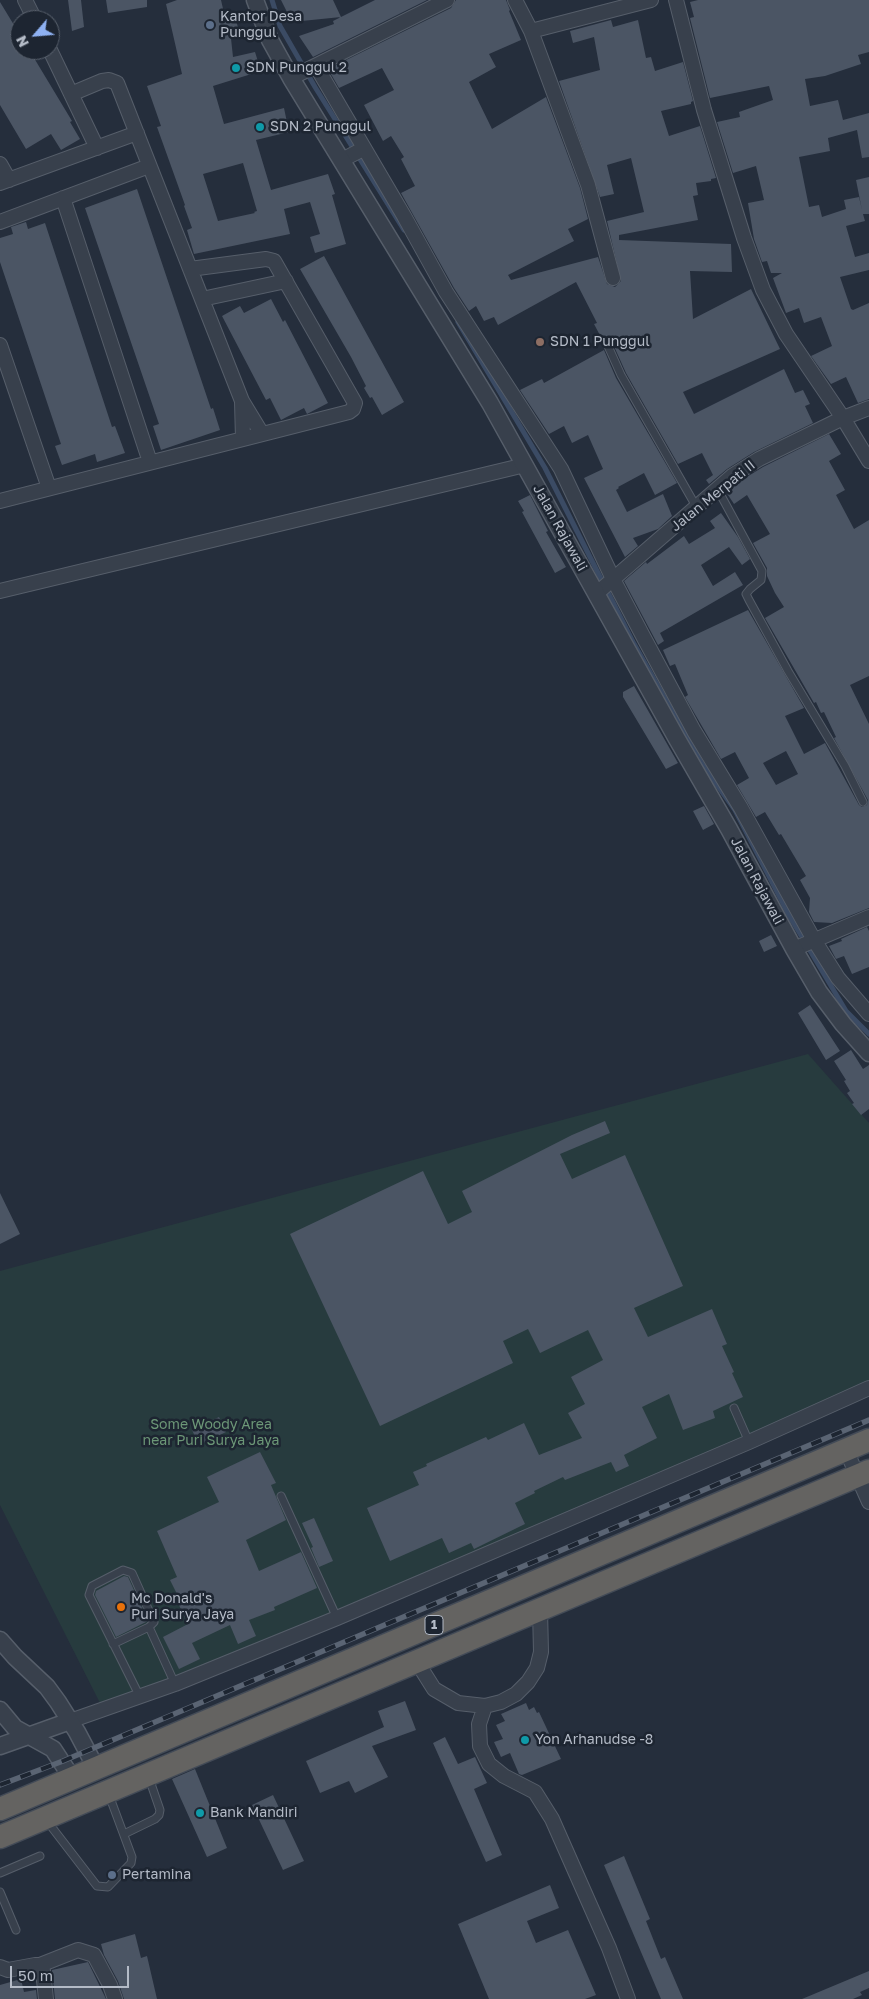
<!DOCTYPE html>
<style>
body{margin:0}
#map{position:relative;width:869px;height:1999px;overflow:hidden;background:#252e3c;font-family:"Golos Text",sans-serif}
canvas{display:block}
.north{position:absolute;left:10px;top:10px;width:50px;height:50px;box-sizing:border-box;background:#1d2531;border:1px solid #59616d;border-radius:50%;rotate:243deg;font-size:14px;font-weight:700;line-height:20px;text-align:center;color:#b4bbc7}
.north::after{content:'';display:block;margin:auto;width:18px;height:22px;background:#8eb1f2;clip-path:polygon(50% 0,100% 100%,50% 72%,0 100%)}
.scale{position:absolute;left:10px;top:1966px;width:119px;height:22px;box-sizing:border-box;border:2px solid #b4bbc7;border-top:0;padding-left:6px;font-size:15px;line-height:18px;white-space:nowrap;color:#b4bbc7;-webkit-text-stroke:4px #1d2531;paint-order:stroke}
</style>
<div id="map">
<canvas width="869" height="1999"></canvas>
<div class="north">N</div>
<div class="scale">50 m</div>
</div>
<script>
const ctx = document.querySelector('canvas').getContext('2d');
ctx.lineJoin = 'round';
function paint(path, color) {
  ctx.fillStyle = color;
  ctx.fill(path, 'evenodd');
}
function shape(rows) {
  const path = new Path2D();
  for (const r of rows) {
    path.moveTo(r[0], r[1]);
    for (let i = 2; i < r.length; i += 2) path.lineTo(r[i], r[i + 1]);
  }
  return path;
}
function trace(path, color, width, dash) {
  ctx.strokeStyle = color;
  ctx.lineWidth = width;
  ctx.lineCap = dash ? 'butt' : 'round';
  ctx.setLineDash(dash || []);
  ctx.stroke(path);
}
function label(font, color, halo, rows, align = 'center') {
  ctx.font = font + ' "Golos Text",sans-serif';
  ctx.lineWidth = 5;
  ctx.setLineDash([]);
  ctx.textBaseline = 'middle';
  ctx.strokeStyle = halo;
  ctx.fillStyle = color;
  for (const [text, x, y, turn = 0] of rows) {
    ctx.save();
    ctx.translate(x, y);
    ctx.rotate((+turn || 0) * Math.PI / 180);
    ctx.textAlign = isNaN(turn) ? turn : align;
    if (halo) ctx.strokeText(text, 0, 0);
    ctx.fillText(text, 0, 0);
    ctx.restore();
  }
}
const green = shape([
 [808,1054,869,1123,869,1384,103,1709,0,1505,0,1271]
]);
const stream = shape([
 [272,0,280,26,315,87,404,230],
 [458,322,545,468,633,642,702,764,735,810,790,917,846,1011,869,1034]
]);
const building = shape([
 [68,0,81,0,84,27,72,31],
 [106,0,147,0,147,7,108,13],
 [177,0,221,0,224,13,234,11,238,28,230,29,233,57,255,52,261,71,213,86,224,124,284,108,289,132,256,140,271,190,328,174,335,194,332,195,346,244,315,253,310,237,320,234,310,202,284,209,290,234,194,254,187,230,192,228,184,206,185,205,157,127,161,126,147,86,182,74,166,4],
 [243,163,257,211,254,212,255,213,218,221,203,174],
 [281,0,333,0,341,17,292,22],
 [375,0,427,0,313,57,299,36,334,24,333,21],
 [456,0,506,0,510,10,509,11,521,40,489,54,496,67,469,82,492,129,546,97,580,188,588,219,568,229,574,241,508,275,511,280,598,257,607,284,615,287,621,281,607,221,644,212,631,158,607,165,614,194,600,197,559,81,600,70,594,37,573,43,570,31,611,20,613,27,638,20,646,58,651,57,655,71,683,62,693,101,691,102,691,104,661,111,669,136,700,126,716,178,711,179,711,181,696,183,698,195,693,196,698,220,619,235,619,240,731,244,732,272,690,271,693,319,751,289,780,349,683,392,694,414,784,369,795,393,803,390,810,404,805,406,813,423,754,452,727,469,709,484,706,480,713,475,702,453,678,464,626,373,613,344,608,341,604,343,594,324,597,323,576,282,498,325,494,317,484,321,476,306,469,311,454,288,401,193,415,186,401,159,404,157,391,136,383,141,364,105,394,90,382,68,339,88,328,69,451,8],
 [698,0,869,0,869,52,858,55,861,64,825,76,805,79,810,106,838,100,843,120,869,113,869,157,862,158,857,130,828,138,830,151,799,157,809,207,819,205,822,217,846,209,844,200,859,197,862,210,856,180,869,177,869,214,863,214,865,221,846,226,855,257,869,253,869,270,840,277,851,309,853,310,869,303,869,399,858,403,846,377,831,384,811,356,832,346,821,317,804,323,799,308,786,313,773,278,782,273,771,273,767,261,762,262,754,239,748,203,764,200,756,166,733,173,717,122,740,117,739,112,773,100,769,86,710,98,690,18,694,17,690,2],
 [0,2,20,35,20,50,29,50,34,58,72,121,70,122,80,139,61,150,51,134,26,149,0,105],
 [137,189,211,409,213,408,220,430,161,450,153,426,159,424,85,208],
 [26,222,28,229,45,223,112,427,115,426,125,453,97,462,95,454,62,465,55,446,61,444,0,262,0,238,13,234,11,227],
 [324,256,404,402,382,415,372,397,370,398,364,388,366,386,351,357,300,269],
 [271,299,283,322,285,320,328,403,307,414,304,408,281,420,270,398,266,400,222,316,240,306,244,313],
 [604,350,616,378,677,483,655,495,644,473,618,487,619,488,616,490,627,512,663,494,672,516,658,529,633,538,638,546,625,557,584,478,603,469,588,435,572,443,564,426,549,434,520,390,542,379,544,383],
 [829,434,841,454,829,461,845,490,836,495,854,529,869,520,869,676,850,685,869,724,869,908,832,923,814,922,809,912,810,898,800,880,806,876,781,834,779,835,765,812,756,817,737,785,749,778,735,752,721,759,685,697,688,695,675,664,670,666,663,650,748,610,804,708,785,716,804,754,825,743,859,805,862,807,867,805,868,800,834,738,836,737,824,712,821,713,816,702,814,703,765,618,784,607,775,593,767,576,767,568,753,543,770,534,747,495,734,504,726,492,737,483,763,467],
 [786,751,798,774,776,785,763,763],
 [530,495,548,531,546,532,566,567,555,573,522,512,524,511,518,501],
 [721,513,738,537,750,559,742,565,729,547,701,565,713,586,735,572,743,585,660,633,664,641,658,645,624,581,646,562,647,564,684,536,689,544,715,528,710,521],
 [634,686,678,763,666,769,623,697,623,692],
 [704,806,714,824,703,830,693,811],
 [867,927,869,931,869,967,852,974,844,956,836,959,829,946,842,941,841,939],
 [771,935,777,946,764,952,759,941],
 [810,1005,840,1051,826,1060,798,1013],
 [851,1050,863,1069,869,1065,869,1109,861,1115,852,1104,854,1103,847,1093,850,1091,844,1081,846,1080,834,1061],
 [605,1121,610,1133,560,1154,572,1179,625,1155,683,1286,634,1308,648,1337,712,1309,727,1344,722,1346,734,1372,732,1373,743,1397,713,1411,715,1418,683,1430,669,1394,642,1407,657,1438,624,1455,629,1466,616,1472,611,1462,565,1480,563,1477,534,1491,535,1493,515,1503,525,1524,474,1549,471,1543,449,1553,442,1538,390,1561,367,1508,419,1485,413,1472,427,1466,426,1464,486,1437,488,1440,524,1423,539,1455,582,1438,568,1413,585,1404,571,1377,603,1360,588,1330,540,1353,528,1329,503,1341,513,1363,380,1426,290,1234,423,1171,448,1224,472,1212,462,1191,572,1135],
 [0,1193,20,1234,0,1244],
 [219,1417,226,1432,199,1445,192,1430],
 [260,1452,276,1483,271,1485,286,1520,246,1540,259,1571,301,1552,317,1588,274,1607,275,1610,249,1620,256,1636,238,1644,230,1625,192,1643,200,1659,179,1669,163,1637,188,1624,178,1603,181,1602,170,1580,177,1577,157,1531,219,1502,207,1477],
 [314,1518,333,1561,319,1567,311,1548,313,1547,302,1523],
 [124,1576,128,1577,148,1621,116,1637,95,1595,96,1591],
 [405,1701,416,1730,372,1746,388,1777,355,1793,349,1781,320,1793,306,1761,384,1727,378,1711],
 [526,1703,529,1710,534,1707,537,1713,539,1712,561,1759,522,1775,519,1774,510,1753,501,1757,494,1742,503,1739,496,1725,505,1721,501,1714],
 [445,1737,458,1764,475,1757,487,1783,474,1789,502,1855,486,1862,433,1743],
 [195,1769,227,1848,207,1857,172,1779],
 [273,1795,304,1861,283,1870,252,1805],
 [624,1856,650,1919,646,1921,661,1959,665,1957,683,1999,661,1999,604,1865],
 [550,1885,559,1908,527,1921,536,1943,568,1930,596,1995,585,1999,489,1999,458,1924],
 [135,1934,141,1958,147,1956,157,1999,124,1999,118,1981,104,1955,101,1944],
 [88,1962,106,1999,55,1999,52,1970],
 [869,1971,869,1988,860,1992,862,1995,853,1999,802,1999],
 [21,1979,24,1992,36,1990,37,1999,0,1999,0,1985]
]);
const service = shape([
 [608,346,621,375,697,508],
 [718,490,762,571,761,580,750,589,746,594,749,600,788,671,845,766,863,802],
 [734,1408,749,1442],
 [281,1496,337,1618],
 [113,1644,149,1627],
 [140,1697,89,1595,92,1586,123,1570,132,1573,154,1622,149,1627,175,1684],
 [47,1821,97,1886,108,1887,131,1863,132,1857,109,1795],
 [124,1834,155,1819,159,1815,160,1810,149,1778],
 [0,1873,40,1856],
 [0,1892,16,1930]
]);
const minor = shape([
 [25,0,35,20],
 [515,0,531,31,588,185,613,278],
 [676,0,704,110,744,238,763,290,786,334,843,418,869,461],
 [531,31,651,0],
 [50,50,97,148],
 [316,66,404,216,446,292,561,469,613,579,644,638,694,731,741,808,814,940,838,978,869,1014],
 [291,78,447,0],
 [71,94,102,81,109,80,117,83,242,401,262,434],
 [342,160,363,149],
 [0,164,9,180],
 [0,183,137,133],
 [63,198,150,462],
 [0,222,149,166],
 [202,299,286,281],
 [0,345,49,488],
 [242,402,243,439],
 [0,501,349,412,353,409,355,403,274,261,266,259,190,269],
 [0,591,525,465],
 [596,594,732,476,759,459,843,418,869,408],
 [794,949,869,917],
 [846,1450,869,1502],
 [417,1662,434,1689,458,1703,485,1706,501,1702,516,1694,528,1682,537,1668,541,1652,540,1610],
 [485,1706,479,1724,480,1746,489,1764,504,1776,535,1792,552,1819,609,1948,628,1999],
 [70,1721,175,1684,337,1618,749,1442,869,1388],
 [40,1965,43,1971,46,1999],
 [0,1967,8,1970,35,1965,40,1965,78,1950,94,1955,110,1985,115,1999]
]);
const tertiary = shape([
 [255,0,270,40,291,78,490,403,677,739,729,829,794,949,819,992,843,1024,869,1053],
 [0,1640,15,1657,47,1687,58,1702,77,1732,96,1768],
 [0,1710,15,1728,53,1749,72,1778],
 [0,1746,70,1721]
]);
const trunk = shape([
 [0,1809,869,1440],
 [0,1837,869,1471]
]);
const rail = shape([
 [0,1785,63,1761,869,1420]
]);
const markers = [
 [210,25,5,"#5c6f8a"],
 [236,68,5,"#0f9aa8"],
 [260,127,5,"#0f9aa8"],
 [540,342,5,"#8d6e63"],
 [121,1607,5,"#e8710a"],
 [525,1740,5,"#0f9aa8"],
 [200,1813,5,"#0f9aa8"],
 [112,1875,5,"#5c6f8a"]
];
const shields = [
 [434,1625,18]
];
const shieldNames = [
 ["1",434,1625]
];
const poiNames = [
 ["Kantor Desa",220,17],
 ["Punggul",220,33],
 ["SDN Punggul 2",246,68],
 ["SDN 2 Punggul",270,127],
 ["SDN 1 Punggul",550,342],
 ["Mc Donald's",131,1599],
 ["Puri Surya Jaya",131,1615],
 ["Yon Arhanudse -8",535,1740],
 ["Bank Mandiri",210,1813],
 ["Pertamina",122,1875]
];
const streetNames = [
 ["Jalan Merpati II",713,496,-39],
 ["Jalan Rajawali",560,528,61],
 ["Jalan Rajawali",757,881,62]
];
const parkNames = [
 ["Some Woody Area",211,1425],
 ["near Puri Surya Jaya",211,1441]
];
paint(green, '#273b3e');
trace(stream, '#3b4b64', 5);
paint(building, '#4b5564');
trace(service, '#565e6a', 9);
trace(minor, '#565e6a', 16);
trace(tertiary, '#565e6a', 19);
trace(trunk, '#434b57', 25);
trace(service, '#38404c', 7);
trace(minor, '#38404c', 14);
trace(tertiary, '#38404c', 16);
trace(trunk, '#646361', 22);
trace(rail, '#5a6473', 5.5);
trace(rail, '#1d2531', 4, [11]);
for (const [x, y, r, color] of markers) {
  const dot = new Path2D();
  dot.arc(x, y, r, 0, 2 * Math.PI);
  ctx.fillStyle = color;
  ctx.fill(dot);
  trace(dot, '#1d2531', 2);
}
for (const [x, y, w] of shields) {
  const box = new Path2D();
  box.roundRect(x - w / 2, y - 9.5, w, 19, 4);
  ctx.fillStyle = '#1d2531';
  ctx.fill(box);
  trace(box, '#b4bbc7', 1);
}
label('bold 12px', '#b4bbc7', null, shieldNames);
label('14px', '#b4bbc7', '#1d2531', poiNames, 'left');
label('14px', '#b4bbc7', '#1d2531', streetNames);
label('14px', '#6c9777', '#1d2531', parkNames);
</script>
